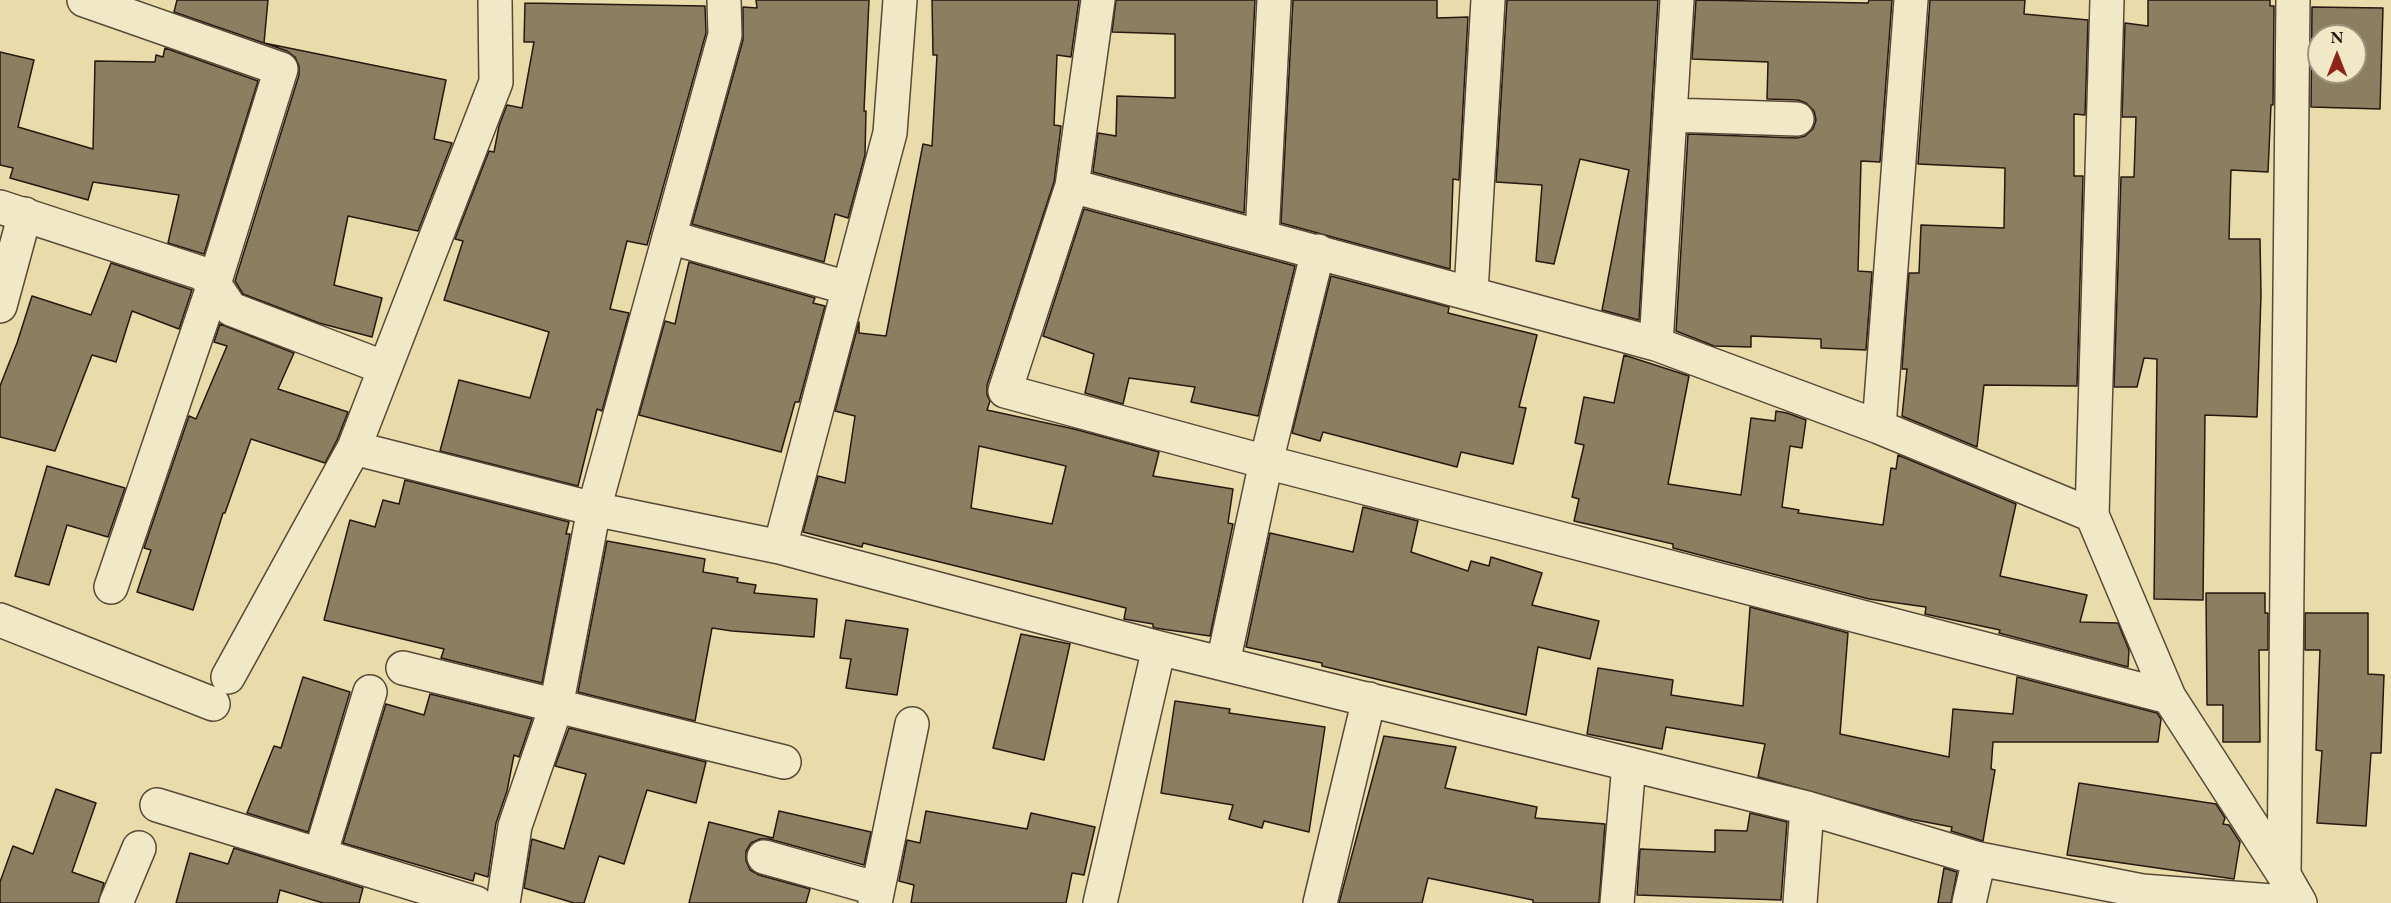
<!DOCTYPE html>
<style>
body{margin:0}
#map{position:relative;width:2391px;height:903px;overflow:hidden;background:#e9dcaa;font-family:"EB Garamond",serif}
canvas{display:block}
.north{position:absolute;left:2307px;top:24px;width:60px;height:60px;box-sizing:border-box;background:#f1e8c8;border:2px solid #a0957f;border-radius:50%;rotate:0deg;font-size:16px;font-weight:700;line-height:24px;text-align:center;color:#271811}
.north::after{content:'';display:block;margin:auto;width:21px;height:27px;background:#8f2418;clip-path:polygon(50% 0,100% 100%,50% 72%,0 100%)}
</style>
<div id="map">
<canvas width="2391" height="903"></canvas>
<div class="north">N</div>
</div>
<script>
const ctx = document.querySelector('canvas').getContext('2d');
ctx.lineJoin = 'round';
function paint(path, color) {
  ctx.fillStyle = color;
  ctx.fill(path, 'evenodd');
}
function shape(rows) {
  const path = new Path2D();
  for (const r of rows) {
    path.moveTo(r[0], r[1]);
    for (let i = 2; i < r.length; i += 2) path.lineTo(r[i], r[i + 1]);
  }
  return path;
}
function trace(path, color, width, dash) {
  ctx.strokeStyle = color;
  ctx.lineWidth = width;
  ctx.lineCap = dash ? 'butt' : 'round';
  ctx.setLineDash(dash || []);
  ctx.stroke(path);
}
const building = shape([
 [177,0,268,0,264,43,446,80,434,139,452,143,418,231,348,216,334,285,382,298,372,337,319,323,243,294,235,281,299,75,299,66,295,57,287,51,174,12,177,0],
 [756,0,869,0,864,111,866,111,865,155,848,218,835,214,824,262,692,224,743,40,743,7,757,8,756,0],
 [932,0,1079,0,1071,57,1057,55,1054,125,1061,126,1054,182,987,385,987,395,990,401,987,410,1074,429,1159,452,1153,476,1233,489,1228,523,1233,524,1210,636,1155,628,1153,627,1153,624,1124,619,1126,608,863,543,862,547,803,532,818,476,845,483,855,416,835,411,859,322,859,333,886,336,923,144,932,146,937,55,933,55,932,0],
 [979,446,1066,466,1052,524,971,508,979,446],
 [1116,0,1255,0,1244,213,1093,172,1098,133,1116,136,1117,96,1175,98,1175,34,1112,32,1116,0],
 [1293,0,1437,0,1437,18,1468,17,1459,180,1453,179,1450,269,1281,223,1293,0],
 [1507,0,1658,0,1639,320,1602,310,1629,170,1580,159,1554,264,1536,261,1542,185,1496,182,1507,0],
 [1696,0,1868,3,1869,0,1892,0,1880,162,1861,161,1858,271,1872,272,1866,350,1821,348,1821,339,1751,336,1751,347,1714,346,1676,331,1688,134,1797,138,1805,136,1813,129,1816,120,1814,111,1806,103,1798,100,1767,99,1768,62,1692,59,1696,0],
 [1930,0,2025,0,2024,14,2088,20,2085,115,2074,114,2074,176,2083,176,2077,386,1984,385,1977,447,1902,416,1907,369,1902,369,1909,273,1919,273,1921,225,2004,228,2005,168,1918,164,1930,0],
 [2148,0,2270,0,2270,6,2274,6,2273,105,2271,105,2268,172,2231,170,2229,239,2260,239,2261,295,2257,417,2205,415,2203,600,2154,599,2157,359,2144,358,2137,387,2114,387,2121,177,2134,177,2136,117,2122,117,2125,23,2148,26,2148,0],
 [525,3,705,6,706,33,647,245,627,241,610,309,629,313,602,411,597,409,578,486,440,451,459,380,530,398,549,332,444,300,463,241,455,239,489,151,494,152,499,126,507,105,522,108,534,42,524,42,525,3],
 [2312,7,2383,8,2380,109,2311,107,2312,7],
 [2319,36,2355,36,2355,72,2319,72,2319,36],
 [165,48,258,81,204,254,168,243,179,195,93,182,88,200,10,178,13,168,0,165,0,52,34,60,18,127,93,149,95,61,155,62,156,55,163,57,165,48],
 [1084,209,1295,266,1258,416,1191,402,1195,387,1129,378,1123,404,1085,393,1094,354,1043,336,1084,209],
 [689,262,815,298,813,303,825,306,799,402,795,402,781,452,639,415,665,321,675,324,689,262],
 [111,263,192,290,179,329,132,311,116,362,92,355,55,451,0,437,0,386,17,343,32,296,91,315,111,263],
 [1331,276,1449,307,1448,313,1537,335,1519,407,1526,408,1513,464,1461,452,1457,467,1323,432,1320,441,1292,433,1331,276],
 [220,324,294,353,278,389,348,412,337,440,325,463,251,439,225,513,223,513,193,610,137,592,151,550,144,548,189,416,196,419,227,346,214,342,220,324],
 [1624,355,1689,376,1668,484,1741,495,1751,418,1775,421,1776,411,1787,413,1806,420,1802,448,1790,446,1782,507,1799,510,1798,513,1883,525,1891,468,1896,469,1898,455,2016,504,2000,576,2087,595,2080,622,2118,623,2129,650,2128,667,1999,633,2000,630,1925,614,1926,607,1869,599,1673,548,1673,544,1574,521,1579,499,1572,497,1584,445,1575,443,1584,397,1614,403,1624,355],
 [47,466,125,488,108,537,67,525,49,585,15,576,47,466],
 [405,480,569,522,566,534,570,534,542,683,441,658,444,649,324,620,350,520,375,527,383,500,399,504,405,480],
 [1363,507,1418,521,1411,552,1468,571,1471,561,1489,566,1491,557,1542,573,1532,605,1599,621,1590,659,1538,647,1526,715,1322,666,1322,663,1246,647,1270,533,1353,552,1363,507],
 [607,541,705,559,703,572,738,578,737,582,756,585,754,593,817,599,814,637,732,631,712,628,695,721,578,692,607,541],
 [2206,593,2265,593,2265,613,2268,613,2268,650,2259,650,2260,742,2223,742,2223,705,2207,705,2206,593],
 [1750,607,1848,633,1840,734,1949,757,1953,709,2013,714,2017,677,2157,713,2161,719,2158,742,1993,742,1991,769,1995,770,1983,841,1951,831,1952,827,1910,819,1758,777,1765,744,1666,727,1662,749,1587,734,1598,668,1673,680,1671,695,1743,706,1750,607],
 [2305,613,2368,613,2368,674,2384,675,2381,753,2371,753,2366,826,2317,823,2322,751,2316,750,2320,650,2305,650,2305,613],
 [846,620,908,629,897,695,846,688,851,659,840,658,846,620],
 [1021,634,1070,644,1044,760,993,748,1021,634],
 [303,677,350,692,308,832,247,813,274,746,281,748,303,677],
 [430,694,532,719,519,757,514,755,507,791,496,823,488,877,475,873,473,881,343,843,386,704,424,715,430,694],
 [1175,701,1230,709,1229,713,1325,727,1309,832,1264,821,1262,828,1229,819,1233,805,1161,793,1175,701],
 [569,728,706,762,696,803,647,790,624,864,599,856,584,903,574,903,524,888,532,839,564,849,586,774,555,766,569,728],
 [1384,736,1456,747,1445,788,1537,807,1535,818,1605,824,1599,903,1533,903,1533,900,1428,878,1422,903,1339,903,1384,736],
 [2079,783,2216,804,2225,818,2223,824,2229,825,2240,842,2234,879,2067,855,2079,783],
 [56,789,96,803,72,872,104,883,98,903,0,903,0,882,13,846,33,854,56,789],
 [779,811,871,832,864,865,769,839,760,839,751,843,746,851,746,861,750,870,759,875,810,889,806,903,689,903,709,822,773,838,779,811],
 [926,811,1027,829,1031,813,1095,827,1084,875,1072,873,1066,903,911,903,914,885,899,881,907,840,920,843,926,811],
 [1750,813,1787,822,1781,900,1637,895,1640,849,1715,852,1715,830,1747,831,1750,813],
 [234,848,363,888,359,903,323,903,280,890,277,903,176,903,190,853,228,864,234,848],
 [1944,868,1957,872,1951,903,1938,903,1944,868]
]);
const minor = shape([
 [84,0,281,69,214,284,111,587],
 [1098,0,1072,186,1005,391,1266,462,2169,697],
 [1670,115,1797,119],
 [1072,186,1656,344,1879,427,2092,515,2169,697,2284,875,2300,903],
 [0,207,201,273,214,284,231,309,385,368],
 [1262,236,1274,0],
 [669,237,848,288],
 [1471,292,1488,0],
 [0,306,25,214],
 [1656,344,1677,0],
 [1879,427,1911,0],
 [354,448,594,509,780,547,1159,648,1807,808,1979,859,2142,891,2272,901,2274,903],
 [2092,515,2107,0],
 [780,547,890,133,900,0],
 [0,620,213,704],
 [1223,663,1266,462,1318,251],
 [403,668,784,762],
 [228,677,354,448,496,82,495,0],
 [157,805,476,903],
 [320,855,370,692],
 [764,857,878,889],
 [2284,875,2293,0],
 [116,903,139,848],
 [503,903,515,826,556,707,594,509,725,35,724,0],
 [875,903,912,724],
 [1100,903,1159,648],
 [1320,903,1369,699],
 [1617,903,1629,764],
 [1800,903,1807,808],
 [1969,903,1979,859]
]);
paint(building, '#8c7e61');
trace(building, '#271811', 1.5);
trace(minor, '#584937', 36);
trace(minor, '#f1e8c8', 33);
</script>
